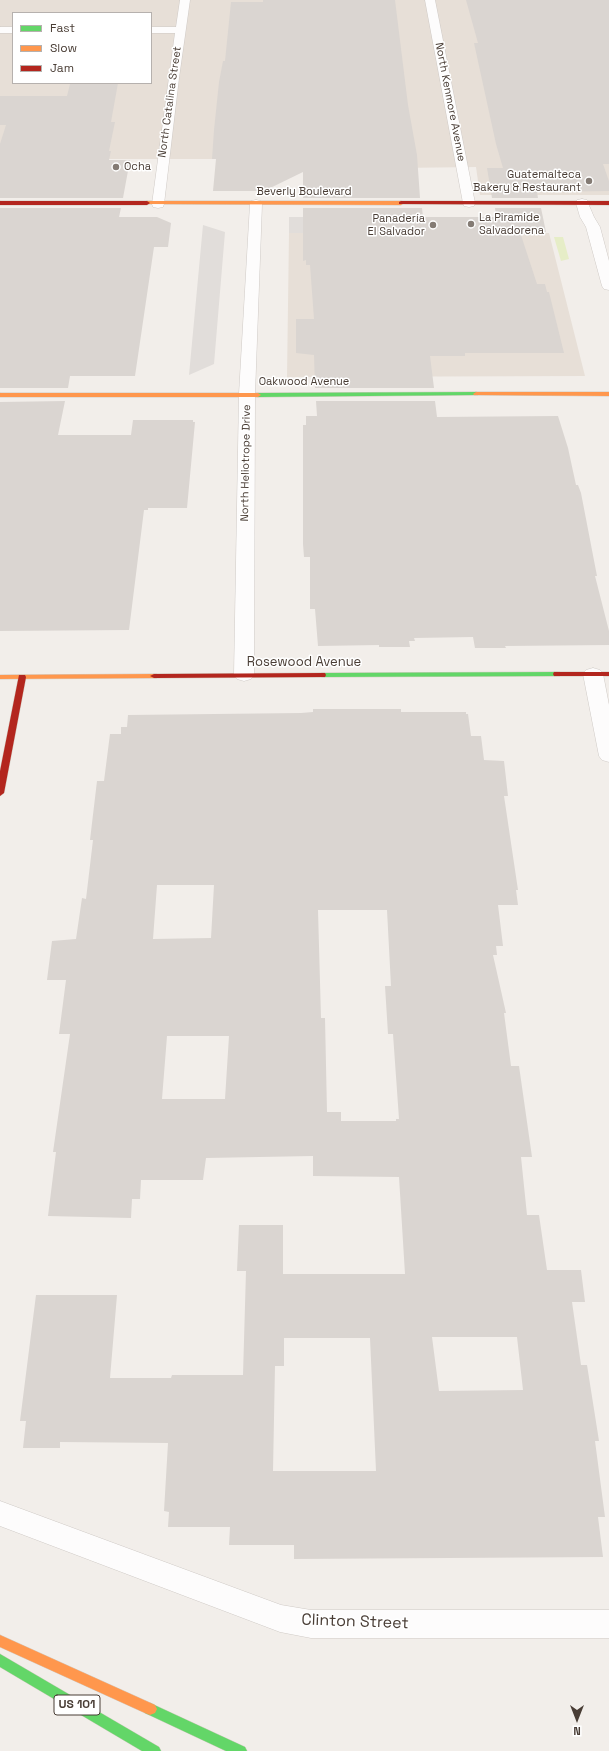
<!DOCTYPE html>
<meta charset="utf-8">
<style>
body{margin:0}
#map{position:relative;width:609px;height:1751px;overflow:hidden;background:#f2eeea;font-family:"Space Grotesk",sans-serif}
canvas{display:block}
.legend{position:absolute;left:12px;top:12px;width:140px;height:72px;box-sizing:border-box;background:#fff;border:1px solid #b6b1ae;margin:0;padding:5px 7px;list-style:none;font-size:12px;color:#493d35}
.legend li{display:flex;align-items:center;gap:8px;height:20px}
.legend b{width:20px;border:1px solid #b6b1ae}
.north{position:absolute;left:557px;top:1699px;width:40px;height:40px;-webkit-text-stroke:3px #fff;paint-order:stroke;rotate:180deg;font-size:11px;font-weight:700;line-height:16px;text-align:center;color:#493d35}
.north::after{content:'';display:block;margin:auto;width:14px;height:18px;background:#493d35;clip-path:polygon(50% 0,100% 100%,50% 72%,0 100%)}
</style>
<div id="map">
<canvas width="609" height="1751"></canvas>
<ul class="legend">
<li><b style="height:5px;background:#63d668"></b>Fast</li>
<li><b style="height:5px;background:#ff974d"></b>Slow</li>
<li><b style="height:5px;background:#b3261e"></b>Jam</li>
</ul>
<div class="north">N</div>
</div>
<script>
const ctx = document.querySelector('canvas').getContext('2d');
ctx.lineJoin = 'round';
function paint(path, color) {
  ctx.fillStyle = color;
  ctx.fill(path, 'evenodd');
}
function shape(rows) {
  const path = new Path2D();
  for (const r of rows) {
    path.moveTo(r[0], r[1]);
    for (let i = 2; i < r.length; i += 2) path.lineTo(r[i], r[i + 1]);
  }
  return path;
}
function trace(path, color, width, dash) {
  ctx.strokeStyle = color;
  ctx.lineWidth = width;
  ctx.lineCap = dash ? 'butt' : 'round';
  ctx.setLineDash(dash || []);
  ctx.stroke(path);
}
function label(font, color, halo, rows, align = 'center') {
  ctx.font = font + ' "Space Grotesk",sans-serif';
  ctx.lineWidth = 3;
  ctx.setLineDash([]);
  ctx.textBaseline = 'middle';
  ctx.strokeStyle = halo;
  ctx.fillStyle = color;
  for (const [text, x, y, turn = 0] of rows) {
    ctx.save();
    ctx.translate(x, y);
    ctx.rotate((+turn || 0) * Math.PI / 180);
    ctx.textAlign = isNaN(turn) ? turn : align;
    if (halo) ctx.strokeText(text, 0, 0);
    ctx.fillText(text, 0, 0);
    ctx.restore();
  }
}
const residential = shape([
 [0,0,609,0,609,195,480,195,476,167,320,169,320,159,0,159],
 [13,13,151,13,151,83,13,83],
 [289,233,549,233,585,376,287,377]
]);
const green = shape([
 [554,237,563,237,569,259,561,261]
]);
const parking = shape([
 [289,217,340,217,341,233,289,233],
 [203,225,225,232,214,364,189,375]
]);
const building = shape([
 [263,0,395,0,408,105,417,155,420,198,303,198,303,172,264,191,213,191,216,159,212,159,214,130,219,82,223,61,225,61,231,2,263,2],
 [466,0,609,0,609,164,603,164,609,181,609,191,537,192,538,198,492,198,487,168,503,168,496,144,474,43,478,43],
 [118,83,111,122,115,122,109,151,111,151,109,160,130,160,123,198,0,198,0,144,6,125,0,125,0,96,67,96,70,84],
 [0,208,121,208,119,217,157,217,171,223,168,247,154,247,135,376,70,376,68,388,0,388],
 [303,208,422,208,423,217,496,217,495,208,541,208,546,232,520,232,537,284,545,284,547,292,549,292,564,353,465,353,465,356,430,356,434,388,315,388,314,355,296,353,296,319,314,319,310,265,306,265,306,260,303,261],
 [65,401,58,435,131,435,133,420,193,420,193,422,195,422,187,508,148,508,148,510,144,510,129,630,0,631,0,402],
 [316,401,435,401,437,417,558,416,568,448,576,485,578,485,581,493,597,576,595,576,609,631,609,645,505,646,506,648,475,648,473,637,414,638,415,641,409,641,410,647,379,647,379,645,318,646,315,609,310,609,310,557,304,557,303,544,303,425,306,425,306,416,317,416],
 [313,709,401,709,401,712,466,712,466,714,468,714,471,736,481,736,484,760,504,761,508,796,504,796,518,890,516,890,518,905,498,905,503,946,496,946,497,955,493,955,506,1013,504,1013,511,1066,519,1066,532,1157,521,1157,527,1215,539,1215,547,1270,581,1270,585,1302,572,1302,581,1365,587,1365,599,1441,595,1441,605,1517,598,1517,603,1557,294,1559,294,1545,229,1545,230,1527,168,1527,169,1512,164,1511,168,1443,60,1442,60,1448,23,1448,26,1421,20,1421,36,1295,117,1295,110,1378,171,1378,172,1375,243,1375,246,1271,237,1271,239,1225,283,1225,283,1274,405,1274,399,1177,313,1176,313,1156,206,1158,203,1180,141,1180,140,1199,132,1199,131,1218,48,1216,56,1152,53,1152,70,1034,59,1034,66,980,47,980,48,972,52,941,76,939,82,898,86,899,93,840,90,840,97,781,104,781,110,734,121,734,121,727,127,727,128,715,301,713,313,712],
 [157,885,214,885,211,938,153,939],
 [318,910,387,910,391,986,385,986,388,1034,393,1034,399,1119,396,1119,396,1121,341,1121,341,1112,327,1112,325,1018,321,1018],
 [167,1036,229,1036,225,1099,162,1099],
 [432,1337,517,1337,523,1390,439,1391],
 [284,1338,370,1338,376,1471,273,1471,275,1366,284,1366]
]);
const street = shape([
 [180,0,190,0,179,78,164,204,163,207,158,208,153,207,152,204,175,33,151,33,151,27,176,27,180,0],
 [425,0,435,0,475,203,474,206,469,207,464,206,463,203,425,0],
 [0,27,13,27,13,33,0,33,0,27],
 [582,199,587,200,588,203,594,217,600,227,609,261,609,290,604,289,602,286,586,227,580,217,576,203,577,200,582,199],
 [256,200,261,201,262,204,255,394,254,675,251,679,244,681,237,679,234,675,239,394,250,204,251,201,256,200],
 [593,668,600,670,603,674,609,705,609,762,602,760,599,756,583,674,586,670,593,668],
 [0,1501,281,1605,311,1610,609,1610,609,1638,311,1638,280,1632,0,1526,0,1501]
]);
const fast = shape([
 [476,392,479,394,478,395,258,397,255,395,258,393,476,392],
 [557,672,560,672,561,674,560,676,322,677,318,675,322,673,557,672],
 [0,1654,159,1747,161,1751,142,1751,0,1667,0,1654],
 [150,1703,245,1747,247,1751,226,1751,145,1713,143,1709,145,1705,150,1703]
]);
const slow = shape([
 [147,201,401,201,404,203,401,205,145,204,144,203,147,201],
 [476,392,609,392,609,396,474,395,473,394,476,392],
 [0,393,258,393,261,395,258,397,0,397,0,393],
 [154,674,157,674,158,676,157,678,0,679,0,675,154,674],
 [0,1635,155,1705,157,1709,155,1713,150,1715,145,1713,0,1647,0,1635]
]);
const jam = shape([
 [0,201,147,201,150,203,147,205,0,205,0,201],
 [401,201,609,201,609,205,399,204,399,202,401,201],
 [554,672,609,672,609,676,554,676,553,674,554,672],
 [322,673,325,673,326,675,325,677,154,678,150,676,154,674,322,673],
 [19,675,25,675,26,677,4,793,0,796,0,771,19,675]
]);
const markers = [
 [116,167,4,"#847b74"],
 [589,181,4,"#847b74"],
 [471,224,4,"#847b74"],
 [433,225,4,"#847b74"]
];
const farStreetnames = [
 ["North Catalina Street",170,102,-82],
 ["North Kenmore Avenue",450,102,79],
 ["Beverly Boulevard",304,192],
 ["Oakwood Avenue",304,382],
 ["North Heliotrope Drive",246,463,-89]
];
const farPoinames = [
 ["Ocha",124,167],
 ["Guatemalteca",581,175,"right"],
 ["Bakery & Restaurant",581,188,"right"],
 ["La Piramide",479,218],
 ["Salvadorena",479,231],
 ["Panadería",425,219,"right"],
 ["El Salvador",425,232,"right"]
];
const shields = [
 [77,1705,46]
];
const shieldNames = [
 ["US 101",77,1705]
];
const streetNames = [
 ["Rosewood Avenue",304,662]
];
const nearStreetnames = [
 ["Clinton Street",355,1622,2]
];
paint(residential, '#e7dfd7');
paint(green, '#e6edc7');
paint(parking, '#e1ddda');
paint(building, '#dad5d1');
trace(street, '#cfcac6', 1);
trace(fast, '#d3cbc1', 1);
trace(slow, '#d3cbc1', 1);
trace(jam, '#d3cbc1', 1);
paint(street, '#fdfcfc');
paint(fast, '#63d668');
paint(slow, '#ff974d');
paint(jam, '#b3261e');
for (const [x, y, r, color] of markers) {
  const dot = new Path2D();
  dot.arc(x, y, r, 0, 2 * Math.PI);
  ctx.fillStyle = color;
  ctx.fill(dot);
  trace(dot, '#fff', 1.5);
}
label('11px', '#493d35', '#fff', farStreetnames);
label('11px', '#493d35', '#fff', farPoinames, 'left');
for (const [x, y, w] of shields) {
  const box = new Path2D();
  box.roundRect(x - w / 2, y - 10, w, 20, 3);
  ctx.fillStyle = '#fff';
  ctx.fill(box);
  trace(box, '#493d35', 1);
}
label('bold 12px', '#493d35', null, shieldNames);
label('13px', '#493d35', '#fff', streetNames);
label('16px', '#493d35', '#fff', nearStreetnames);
</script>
